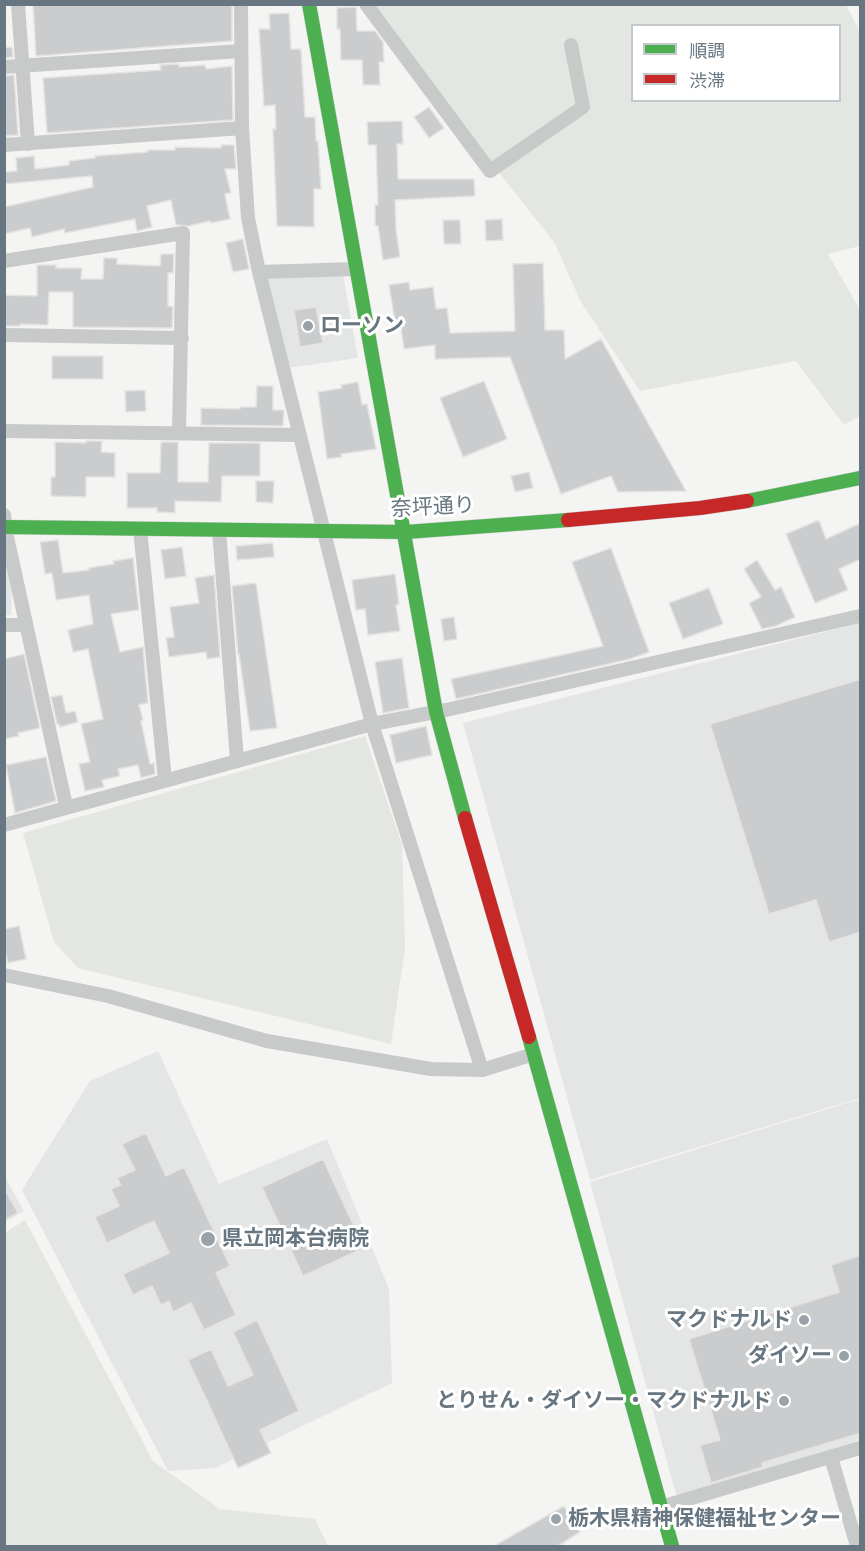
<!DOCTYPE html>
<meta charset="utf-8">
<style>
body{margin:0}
#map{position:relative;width:865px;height:1551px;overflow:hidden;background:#f4f4f3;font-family:"DM Sans","Noto Sans JP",sans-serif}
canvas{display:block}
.frame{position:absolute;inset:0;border:6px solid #677680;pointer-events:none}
.legend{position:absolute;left:631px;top:24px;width:210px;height:78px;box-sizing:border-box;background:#fff;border:2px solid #c2c8cc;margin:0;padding:8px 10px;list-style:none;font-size:18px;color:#677680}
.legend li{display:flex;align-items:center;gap:12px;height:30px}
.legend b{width:30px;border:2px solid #c2c8cc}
</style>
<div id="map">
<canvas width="865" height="1551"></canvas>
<div class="frame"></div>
<ul class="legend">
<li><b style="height:8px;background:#4caf50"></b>順調</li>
<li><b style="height:8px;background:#c62828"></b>渋滞</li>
</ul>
</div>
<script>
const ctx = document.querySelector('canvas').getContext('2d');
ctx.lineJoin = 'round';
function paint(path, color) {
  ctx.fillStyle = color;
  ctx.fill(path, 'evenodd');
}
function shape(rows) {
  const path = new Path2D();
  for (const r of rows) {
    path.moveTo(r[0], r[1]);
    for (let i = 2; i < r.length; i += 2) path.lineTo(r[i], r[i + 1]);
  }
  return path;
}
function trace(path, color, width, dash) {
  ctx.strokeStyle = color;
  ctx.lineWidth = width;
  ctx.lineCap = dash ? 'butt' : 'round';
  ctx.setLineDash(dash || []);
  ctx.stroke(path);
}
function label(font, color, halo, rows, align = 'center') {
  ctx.font = font + ' "DM Sans","Noto Sans JP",sans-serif';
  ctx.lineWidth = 6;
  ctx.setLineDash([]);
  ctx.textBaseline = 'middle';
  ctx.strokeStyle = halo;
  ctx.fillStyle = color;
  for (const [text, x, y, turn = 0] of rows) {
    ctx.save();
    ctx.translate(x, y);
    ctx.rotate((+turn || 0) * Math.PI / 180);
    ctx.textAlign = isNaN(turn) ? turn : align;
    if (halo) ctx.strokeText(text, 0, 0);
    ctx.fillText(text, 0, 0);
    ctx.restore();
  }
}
const built = shape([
 [343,275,358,358,288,368,267,278],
 [4,557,12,585,11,615,5,615],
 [860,623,860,1098,590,1180,463,723],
 [158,1051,219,1184,327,1139,389,1289,392,1383,215,1468,168,1471,22,1190,90,1081],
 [860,1099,860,1440,677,1498,590,1182],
 [4,1175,24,1211,5,1222,4,1222]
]);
const green = shape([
 [370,5,846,5,860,32,860,246,828,254,860,310,860,416,844,425,796,361,640,391,581,302,554,242,424,78],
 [632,26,840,26,840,100,632,100],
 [365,736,402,845,405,948,391,1044,78,968,54,942,23,833],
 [25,1220,153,1461,220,1509,315,1519,328,1546,5,1546,5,1233]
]);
const building = shape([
 [33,4,232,4,232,41,36,56,33,4],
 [356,7,357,31,375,31,383,42,384,62,379,62,380,85,363,85,362,60,341,60,340,29,337,29,337,8,356,7],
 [289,13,291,49,301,49,305,117,315,117,316,141,318,141,321,189,314,189,314,227,277,226,273,129,276,129,275,105,264,106,259,29,270,29,269,14,289,13],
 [12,47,13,57,4,58,4,48,12,47],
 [179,64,179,67,205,65,206,69,232,66,233,120,47,133,43,78,161,70,160,65,179,64],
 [14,75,18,135,4,136,4,76,14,75],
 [429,107,444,128,429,138,414,117,429,107],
 [402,121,403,144,397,144,398,179,474,179,475,196,395,200,396,230,400,257,383,260,378,226,375,226,375,205,378,205,376,145,368,145,367,122,402,121],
 [221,145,234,145,236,169,225,169,231,193,225,194,230,219,211,223,210,221,188,226,176,225,171,200,147,206,152,227,137,231,135,219,65,233,64,229,32,237,30,228,4,234,4,207,93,187,92,176,4,184,4,172,17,171,16,158,34,156,35,169,69,165,69,161,95,158,95,156,148,152,148,150,175,150,175,147,221,148,221,145],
 [502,219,503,240,486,241,485,220,502,219],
 [443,220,460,220,461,244,444,244,443,220],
 [243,239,249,269,233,272,226,243,243,239],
 [161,254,174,254,173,273,168,273,168,306,173,307,172,328,73,327,73,292,49,292,48,325,20,324,20,326,4,326,4,295,37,296,37,265,56,265,56,268,82,268,81,279,103,279,104,258,117,258,117,264,160,266,161,254],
 [543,263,545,330,564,330,565,359,601,339,686,491,618,492,611,476,561,494,510,357,435,359,435,345,404,349,400,321,395,322,389,285,409,282,410,290,433,287,436,309,447,308,450,333,515,331,513,264,543,263],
 [316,307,323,343,300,347,294,310,316,307],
 [52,356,103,356,103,379,52,379,52,356],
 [484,381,507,439,463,457,440,398,484,381],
 [358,382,362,405,367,404,376,449,341,454,342,457,327,459,318,392,342,388,341,385,358,382],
 [257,386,273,386,273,410,284,410,283,426,201,425,201,408,240,409,240,407,256,407,257,386],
 [145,390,146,411,126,412,125,391,145,390],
 [86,441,102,441,101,452,115,453,115,477,86,477,86,497,51,496,51,477,55,477,55,442,86,443,86,441],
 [161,442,178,442,178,482,208,482,209,443,260,443,260,476,222,476,221,502,175,501,175,513,157,512,157,508,127,508,127,473,160,473,161,442],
 [529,472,533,488,515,492,511,476,529,472],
 [256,481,274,481,273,503,256,502,256,481],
 [819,520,826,539,861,523,861,559,839,569,848,590,815,603,786,534,819,520],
 [58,540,63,573,89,570,88,568,114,564,113,561,133,558,139,610,111,614,120,652,143,647,148,703,139,705,143,720,141,721,150,764,154,763,155,774,141,778,138,765,118,769,120,776,102,780,104,787,85,791,79,764,90,762,81,724,103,719,88,649,73,652,68,630,93,624,89,595,56,600,52,573,45,574,40,542,58,540],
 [273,543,274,557,237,560,236,546,273,543],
 [182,547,186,576,165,579,161,550,182,547],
 [611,548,649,652,630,659,456,699,451,679,603,646,572,562,611,548],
 [757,560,775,590,781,587,795,617,776,626,762,629,749,603,761,597,744,569,757,560],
 [395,574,399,604,396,605,400,631,368,635,365,609,356,610,352,580,395,574],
 [214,575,220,657,207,659,206,652,169,657,166,638,174,637,170,607,199,603,195,578,214,575],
 [256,583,277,728,250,731,239,654,238,655,232,586,256,583],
 [709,588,723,624,683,639,669,603,709,588],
 [454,617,457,639,444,641,441,619,454,617],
 [24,654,40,728,18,733,19,736,4,739,4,659,24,654],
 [402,658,409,708,383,713,375,662,402,658],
 [861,679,861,932,829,942,816,900,769,914,710,724,861,679],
 [62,695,66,713,75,711,78,722,60,727,59,724,57,724,51,697,62,695],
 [426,726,432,755,396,763,390,735,426,726],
 [46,757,56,801,15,813,6,765,46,757],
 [19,926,26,959,8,963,4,947,4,929,19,926],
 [146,1133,166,1176,184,1167,230,1266,216,1273,236,1315,204,1330,191,1303,173,1312,169,1301,161,1305,152,1286,133,1295,123,1274,169,1253,154,1221,107,1243,95,1217,119,1206,111,1189,121,1185,117,1178,135,1170,122,1144,146,1133],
 [323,1159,364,1248,303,1276,262,1187,323,1159],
 [4,1188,18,1213,4,1220,4,1188],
 [861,1255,861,1433,762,1463,763,1467,711,1483,700,1445,720,1440,689,1339,839,1292,831,1265,861,1255],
 [257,1320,299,1411,260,1430,271,1453,238,1468,188,1360,211,1349,228,1386,253,1375,233,1332,257,1320],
 [564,1506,580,1532,558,1546,494,1546,564,1506]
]);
const street = shape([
 [18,4,28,144],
 [241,4,242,128,248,218,259,272],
 [366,4,490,171,583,107,571,45],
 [4,67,241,51],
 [4,145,242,128],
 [4,261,183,233,179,432],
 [356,269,259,272,372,724,482,1070],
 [4,335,182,338],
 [4,431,298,435],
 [4,515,7,537,66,806],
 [140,529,165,780],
 [219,530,237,760],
 [4,625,26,625],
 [4,825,372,724,446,710,860,616],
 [4,975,108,996,267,1041,431,1069,482,1070,534,1054],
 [831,1457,857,1546],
 [661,1507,860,1448]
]);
const fast = shape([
 [309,4,436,712,465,818],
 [747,501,860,478],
 [4,527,406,532,568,520],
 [529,1037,672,1546]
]);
const jam = shape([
 [568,520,700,508,747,501],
 [465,818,529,1037]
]);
const markers = [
 [308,326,6,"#98a2a8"],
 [208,1239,8,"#98a2a8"],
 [804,1320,6,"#98a2a8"],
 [844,1356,6,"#98a2a8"],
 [784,1401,6,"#98a2a8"],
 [556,1519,6,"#98a2a8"]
];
const poiNames = [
 ["ローソン",320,326],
 ["県立岡本台病院",222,1239],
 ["マクドナルド",792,1320,"right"],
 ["ダイソー",832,1356,"right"],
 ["とりせん・ダイソー・マクドナルド",772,1401,"right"],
 ["栃木県精神保健福祉センター",568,1519]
];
const streetNames = [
 ["奈坪通り",433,508,-3]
];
paint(built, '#e4e5e5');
paint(green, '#e4e6e1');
paint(building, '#cbcccd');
trace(building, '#e3e3e2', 1.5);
trace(fast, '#d1d1d1', 15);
trace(jam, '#d1d1d1', 15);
trace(street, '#c8caca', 14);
trace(fast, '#4caf50', 14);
trace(jam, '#c62828', 14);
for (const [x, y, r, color] of markers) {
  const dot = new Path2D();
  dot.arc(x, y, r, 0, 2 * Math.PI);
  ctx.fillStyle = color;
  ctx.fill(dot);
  trace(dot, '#fff', 2);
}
label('bold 21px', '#677680', '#fff', poiNames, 'left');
label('21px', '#677680', '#fff', streetNames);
</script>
